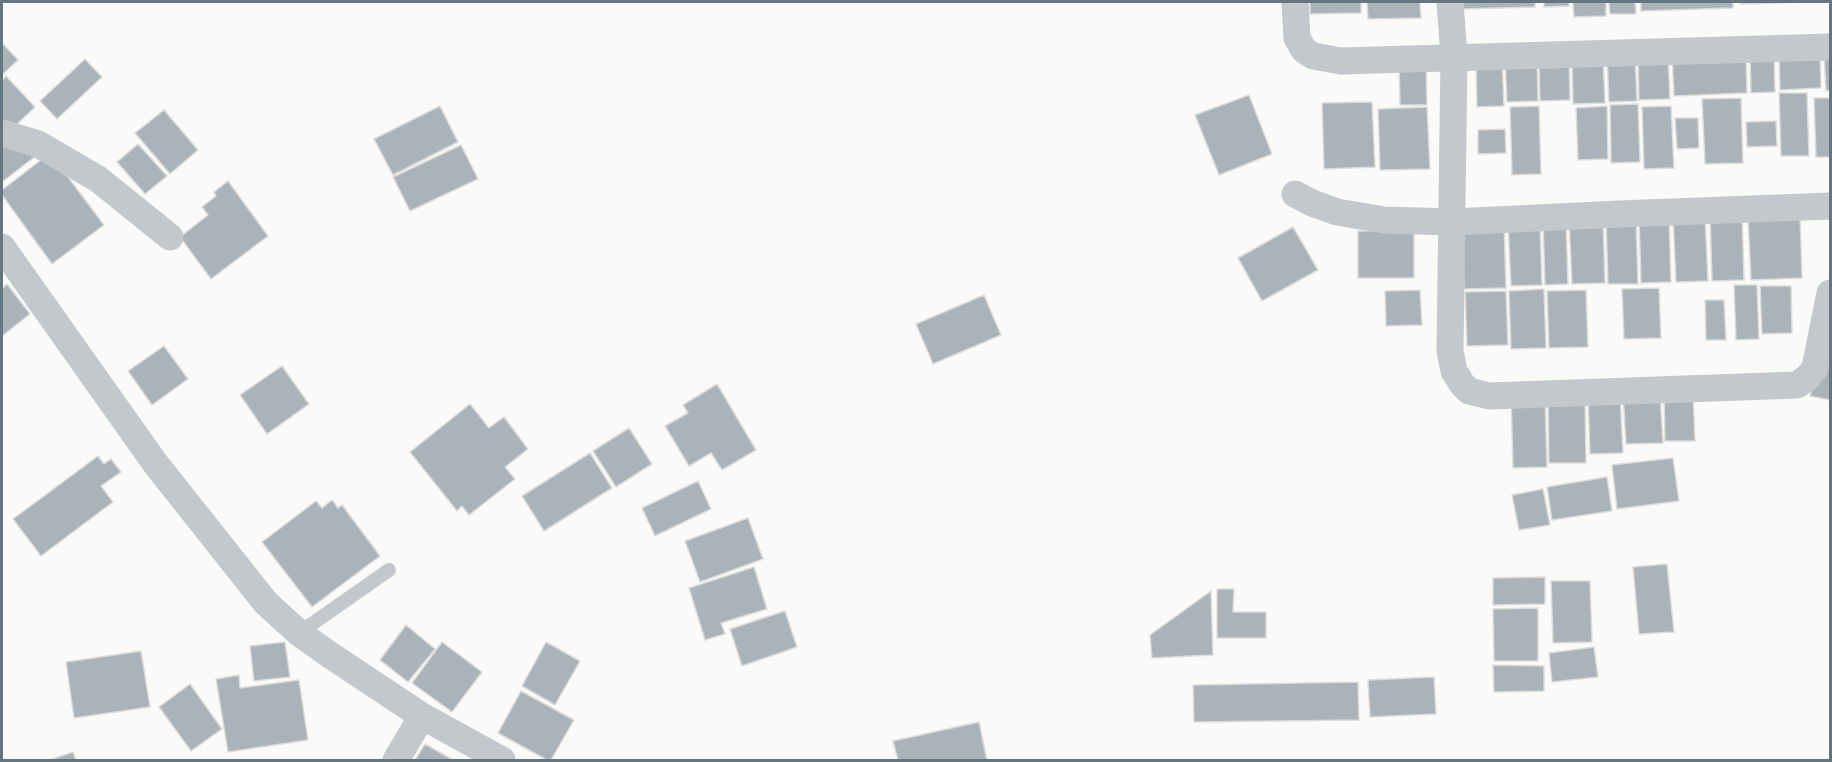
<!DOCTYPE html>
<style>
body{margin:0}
#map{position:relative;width:1832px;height:762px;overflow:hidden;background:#fafaf8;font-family:Karla,sans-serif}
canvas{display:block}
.frame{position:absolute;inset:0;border:3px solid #657683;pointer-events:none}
</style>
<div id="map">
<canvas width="1832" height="762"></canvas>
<div class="frame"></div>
</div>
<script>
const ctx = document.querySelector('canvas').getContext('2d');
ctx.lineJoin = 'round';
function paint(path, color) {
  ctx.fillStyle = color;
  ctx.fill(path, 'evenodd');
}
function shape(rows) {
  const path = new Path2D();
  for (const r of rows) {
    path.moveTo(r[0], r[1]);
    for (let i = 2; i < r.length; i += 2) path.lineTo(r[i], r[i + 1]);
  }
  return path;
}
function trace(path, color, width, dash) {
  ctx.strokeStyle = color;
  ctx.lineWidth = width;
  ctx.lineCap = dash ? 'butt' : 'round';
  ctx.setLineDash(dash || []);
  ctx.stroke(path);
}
const building = shape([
 [1310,2,1361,2,1361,13,1310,14,1310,2],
 [1367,2,1420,2,1421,18,1368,19,1367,2],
 [1463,2,1535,2,1535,7,1463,9,1463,2],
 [1544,2,1569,2,1569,6,1544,7,1544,2],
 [1573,2,1606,2,1606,16,1574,17,1573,2],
 [1609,2,1635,2,1636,14,1610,14,1609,2],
 [1641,2,1733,2,1733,8,1641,11,1641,2],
 [1741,2,1810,2,1741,4,1741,2],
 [2,43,18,60,2,75,2,43],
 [1746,52,1747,93,1674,96,1672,54,1746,52],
 [1820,52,1821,88,1780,90,1779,53,1820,52],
 [1830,52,1830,90,1826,91,1824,53,1830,52],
 [1774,53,1775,92,1751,93,1750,54,1774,53],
 [1635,55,1637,101,1609,102,1607,56,1635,55],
 [1638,55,1668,55,1670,99,1639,100,1638,55],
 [1569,56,1570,100,1540,101,1539,57,1569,56],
 [1603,56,1605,103,1573,104,1572,58,1603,56],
 [1537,58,1538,101,1507,102,1505,59,1537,58],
 [85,59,102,77,57,119,40,101,85,59],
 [1502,59,1504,106,1477,107,1476,60,1502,59],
 [1399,62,1426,62,1427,105,1400,105,1399,62],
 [6,76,35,107,10,131,2,122,2,81,6,76],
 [1779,93,1807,93,1809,156,1781,156,1779,93],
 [1249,95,1272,154,1219,175,1195,115,1249,95],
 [1741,98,1743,163,1705,164,1702,99,1741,98],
 [1814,98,1830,98,1830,157,1816,157,1814,98],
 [1372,102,1375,167,1324,169,1322,103,1372,102],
 [1638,104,1640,162,1611,163,1610,105,1638,104],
 [440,106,458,142,393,175,374,139,440,106],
 [1539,106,1541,174,1512,175,1510,107,1539,106],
 [1607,106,1608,159,1578,160,1576,108,1607,106],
 [1671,106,1674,168,1644,169,1642,107,1671,106],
 [1427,107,1430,169,1380,170,1378,109,1427,107],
 [164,110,198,150,170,174,135,133,164,110],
 [1675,118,1698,118,1699,148,1677,149,1675,118],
 [1776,121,1777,146,1747,147,1746,122,1776,121],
 [1505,129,1506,153,1478,154,1478,130,1505,129],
 [2,140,41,152,2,182,2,140],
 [138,144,167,176,145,194,117,162,138,144],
 [461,145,478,179,410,211,393,177,461,145],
 [50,153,104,225,52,264,2,195,2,190,50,153],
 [228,181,268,236,211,279,180,237,208,215,202,207,216,196,214,192,228,181],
 [1742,214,1744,280,1712,281,1710,215,1742,214],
 [1800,215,1802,278,1751,280,1748,217,1800,215],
 [1669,216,1671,282,1641,283,1639,217,1669,216],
 [1705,216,1708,281,1676,282,1673,217,1705,216],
 [1636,218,1638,284,1608,284,1606,220,1636,218],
 [1603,220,1605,283,1572,284,1569,221,1603,220],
 [1504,222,1506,288,1464,289,1462,224,1504,222],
 [1540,222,1542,285,1511,286,1508,223,1540,222],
 [1543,222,1566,222,1568,284,1545,285,1543,222],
 [1293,227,1318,270,1262,301,1238,258,1293,227],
 [1358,231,1414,231,1414,278,1358,278,1358,231],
 [7,284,30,314,2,336,2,289,7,284],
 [1734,285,1757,285,1759,339,1736,340,1734,285],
 [1760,286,1791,286,1792,333,1762,334,1760,286],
 [1659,288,1661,338,1624,339,1622,289,1659,288],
 [1544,289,1546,348,1511,349,1509,291,1544,289],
 [1420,290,1422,325,1386,326,1385,291,1420,290],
 [1586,290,1588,347,1549,348,1547,291,1586,290],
 [1506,291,1508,345,1467,346,1465,292,1506,291],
 [984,295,1001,335,933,364,916,324,984,295],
 [1705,300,1724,300,1726,340,1706,340,1705,300],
 [164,346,188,379,152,405,128,371,164,346],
 [1823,349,1830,351,1830,400,1810,396,1823,349],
 [282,366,309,404,267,434,240,395,282,366],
 [717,384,756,450,722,470,711,453,689,466,665,426,688,413,683,405,717,384],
 [1664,392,1693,392,1695,441,1665,441,1664,392],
 [1660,393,1663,443,1626,444,1623,394,1660,393],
 [1620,395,1623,453,1590,454,1588,396,1620,395],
 [1548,396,1585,396,1586,463,1549,463,1548,396],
 [1545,397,1547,467,1513,468,1511,398,1545,397],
 [470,404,489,428,504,417,528,449,505,467,515,479,469,515,462,506,457,511,410,452,470,404],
 [629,428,652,464,616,487,593,451,629,428],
 [590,453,612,488,544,531,522,496,590,453],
 [98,456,104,464,111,459,121,472,101,486,113,502,41,556,13,519,98,456],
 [1673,458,1679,501,1617,509,1612,465,1673,458],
 [1607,477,1612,511,1552,520,1547,487,1607,477],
 [698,481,711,509,655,536,642,508,698,481],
 [1543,489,1550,525,1519,530,1512,495,1543,489],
 [332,500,338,508,342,505,380,556,312,607,262,542,316,501,322,508,332,500],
 [748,518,763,559,700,582,685,541,748,518],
 [1667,564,1674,632,1639,634,1633,567,1667,564],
 [754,567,767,609,721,623,725,634,705,640,689,588,754,567],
 [1545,577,1545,604,1493,605,1493,578,1545,577],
 [1551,581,1590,581,1592,642,1553,643,1551,581],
 [1217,589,1234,589,1233,612,1266,612,1266,638,1217,638,1217,589],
 [1211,591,1213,655,1152,658,1150,635,1211,591],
 [1538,608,1538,661,1494,661,1493,609,1538,608],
 [785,611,797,647,742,666,730,629,785,611],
 [406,625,435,649,408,682,380,660,406,625],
 [285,642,290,677,254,681,250,646,285,642],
 [442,642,482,672,452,712,412,683,442,642],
 [546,642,580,661,555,705,522,686,546,642],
 [1594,647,1598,677,1552,682,1549,653,1594,647],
 [141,651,150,707,74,718,66,662,141,651],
 [1493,665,1544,666,1544,691,1494,692,1493,665],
 [239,675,240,688,299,680,308,740,228,752,216,679,239,675],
 [1434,677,1436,714,1370,717,1368,680,1434,677],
 [1358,682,1359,720,1194,722,1193,685,1358,682],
 [190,684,222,729,191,751,159,707,190,684],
 [521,691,574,720,551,760,547,760,498,733,521,691],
 [979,722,987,760,898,760,893,741,979,722],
 [425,744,453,760,415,760,425,744],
 [73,752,76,760,50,760,73,752]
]);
const service = shape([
 [299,633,389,570]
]);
const minor = shape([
 [1295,2,1297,38,1304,50,1313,56,1341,61,1830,47],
 [1450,2,1454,57,1450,351,1454,371,1462,384,1469,391,1489,396,1797,385,1808,377,1815,368,1830,293],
 [2,133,38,144,98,179,170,237],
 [1295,194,1312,203,1337,212,1384,220,1452,222,1620,214,1830,206],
 [2,247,155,463,266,603,299,633,330,655,422,716,502,760],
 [396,760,422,716]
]);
paint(building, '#aab3b9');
trace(building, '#dcdcda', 1.5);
trace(service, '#c3c8cc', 14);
trace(minor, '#c3c8cc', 27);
</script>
